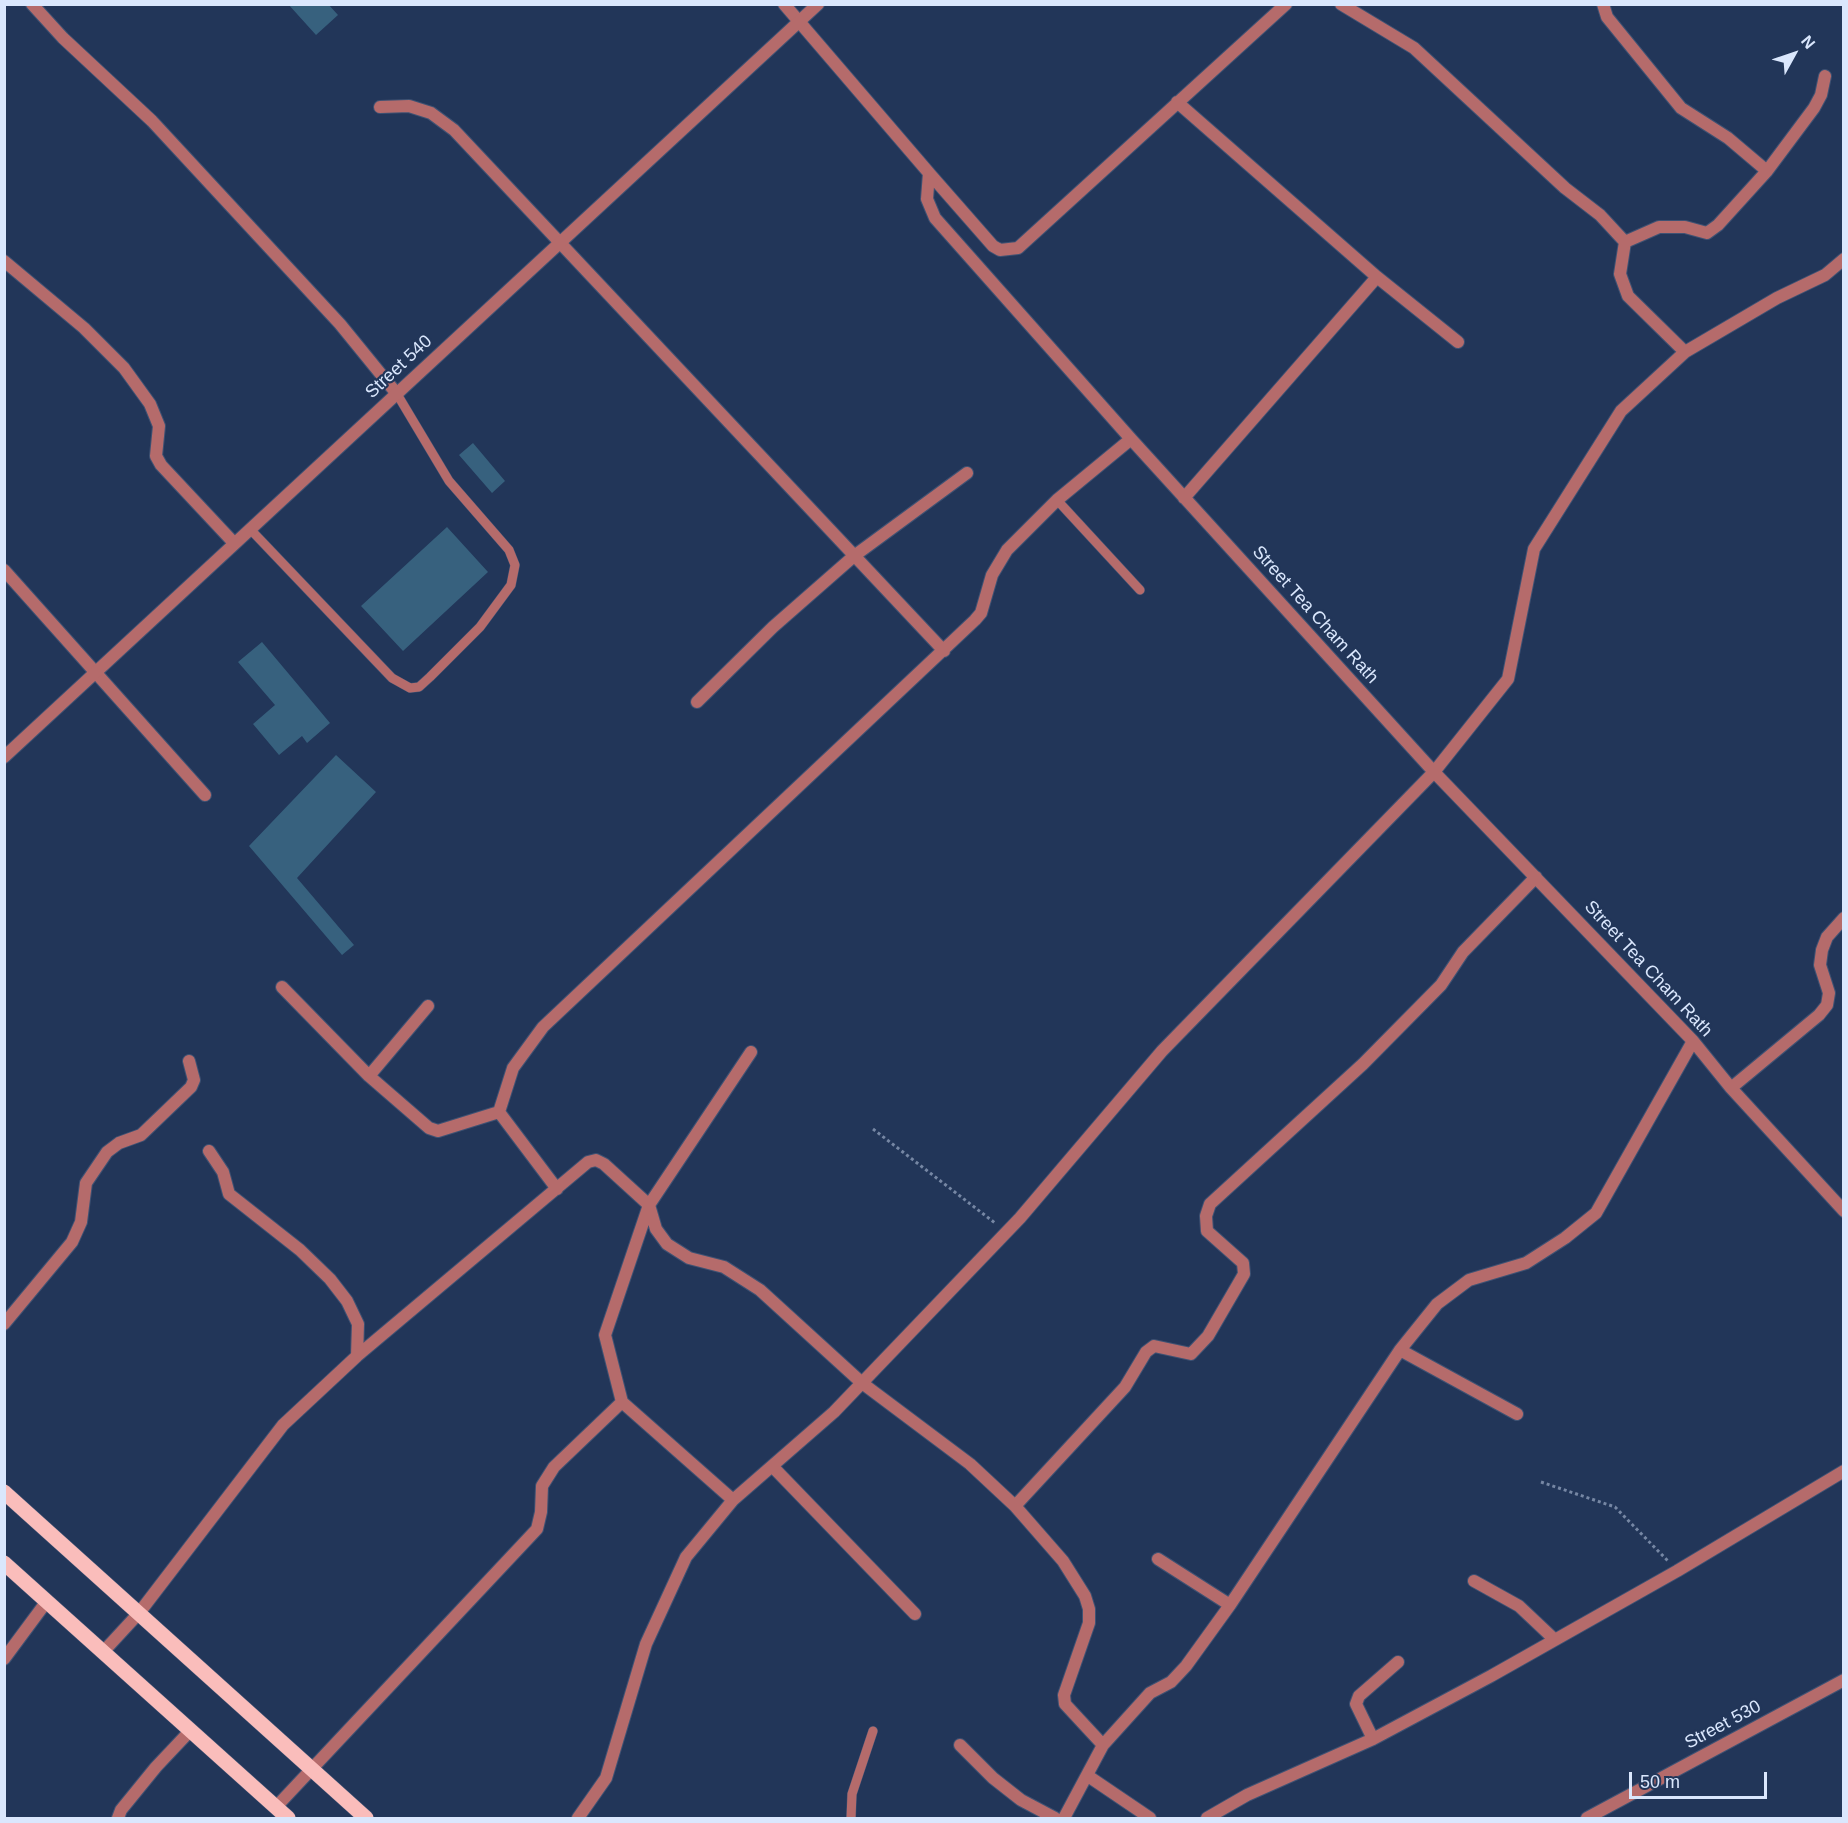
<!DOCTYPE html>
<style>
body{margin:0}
#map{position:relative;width:1848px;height:1823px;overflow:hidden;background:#223659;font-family:Helvetica,sans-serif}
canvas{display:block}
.frame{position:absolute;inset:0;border:6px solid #dae7fd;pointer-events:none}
.north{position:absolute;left:1764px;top:24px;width:60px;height:60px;-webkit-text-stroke:4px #223659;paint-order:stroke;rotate:50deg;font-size:16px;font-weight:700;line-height:24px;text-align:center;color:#dae7fd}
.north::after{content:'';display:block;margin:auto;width:21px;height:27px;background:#dae7fd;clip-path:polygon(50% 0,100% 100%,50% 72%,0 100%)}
.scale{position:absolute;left:1629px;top:1772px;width:138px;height:27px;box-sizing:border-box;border:3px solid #dae7fd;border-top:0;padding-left:8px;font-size:18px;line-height:21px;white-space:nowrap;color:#dae7fd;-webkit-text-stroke:4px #223659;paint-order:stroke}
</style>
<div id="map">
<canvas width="1848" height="1823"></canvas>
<div class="frame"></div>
<div class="north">N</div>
<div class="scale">50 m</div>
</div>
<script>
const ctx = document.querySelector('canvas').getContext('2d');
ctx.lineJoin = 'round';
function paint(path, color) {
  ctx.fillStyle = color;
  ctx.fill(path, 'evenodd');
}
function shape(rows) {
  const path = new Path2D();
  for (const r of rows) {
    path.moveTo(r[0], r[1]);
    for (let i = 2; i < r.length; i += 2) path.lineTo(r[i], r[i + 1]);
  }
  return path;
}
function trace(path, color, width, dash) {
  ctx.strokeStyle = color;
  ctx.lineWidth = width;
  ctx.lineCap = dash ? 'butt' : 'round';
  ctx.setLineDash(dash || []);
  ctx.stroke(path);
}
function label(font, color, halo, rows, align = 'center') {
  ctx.font = font + ' Helvetica,sans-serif';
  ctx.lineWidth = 4.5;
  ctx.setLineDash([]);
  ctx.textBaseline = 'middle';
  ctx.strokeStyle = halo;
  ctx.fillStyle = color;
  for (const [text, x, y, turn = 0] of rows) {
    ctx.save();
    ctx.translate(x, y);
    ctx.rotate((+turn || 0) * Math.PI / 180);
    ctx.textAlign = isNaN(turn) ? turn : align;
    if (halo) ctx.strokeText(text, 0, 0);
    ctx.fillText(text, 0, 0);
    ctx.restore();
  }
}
const building = shape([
 [288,4,328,4,338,15,316,35],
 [473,443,505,481,492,493,459,455],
 [447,527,488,572,403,651,361,606],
 [262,642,330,723,307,743,302,736,279,755,253,724,275,705,238,662],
 [336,755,376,792,297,878,354,945,342,955,249,846]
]);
const path = shape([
 [873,1129,995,1223],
 [1541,1482,1615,1507,1668,1561]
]);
const service = shape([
 [1057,500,1140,590],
 [250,529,392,678,410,688,419,687,430,677,480,627,511,585,515,565,509,550,449,481,397,394],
 [851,1818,852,1794,873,1731]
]);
const minor = shape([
 [32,4,63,38,152,121,340,324,397,394],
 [784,4,929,173,927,199,935,218,1131,439,1434,772,1693,1041,1731,1088,1844,1211],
 [1341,4,1414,48,1565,188,1600,215,1625,242],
 [1603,4,1607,17,1681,108,1728,138,1767,171],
 [1177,102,1377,277,1458,342],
 [380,107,409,106,431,113,454,130,944,651],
 [929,173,993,246,1000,250,1018,248,1286,4],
 [4,261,84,328,124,368,150,404,159,426,156,456,161,465,234,543],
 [1685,352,1628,296,1620,274,1625,242,1659,227,1685,227,1707,233,1718,225,1767,171,1814,108,1821,95,1825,76],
 [1184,498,1377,277],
 [4,570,205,795],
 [697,702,773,627,854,556,967,473],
 [282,987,369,1076,429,1128,438,1131,499,1112],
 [369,1076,428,1006],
 [1731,1088,1819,1015,1827,1005,1829,993,1820,965,1822,950,1827,937,1844,918],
 [499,1112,513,1068,543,1027,975,620,981,613,992,575,1007,550,1057,500,1131,439],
 [499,1112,557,1189],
 [209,1151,223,1172,229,1194,300,1250,330,1279,347,1301,358,1324,357,1356],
 [4,1324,72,1242,81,1222,86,1183,107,1152,119,1143,141,1135,191,1087,194,1080,189,1061],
 [1400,1350,1517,1414],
 [772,1466,915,1614],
 [733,1500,622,1402,605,1335,649,1205,751,1052],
 [1015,1506,1125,1387,1146,1352,1154,1346,1191,1354,1208,1336,1244,1274,1243,1263,1207,1231,1206,1216,1210,1204,1363,1064,1441,985,1463,952,1536,877],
 [1158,1559,1230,1605],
 [1474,1581,1519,1606,1555,1640],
 [103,1652,139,1613,283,1425,357,1356,588,1162,596,1160,604,1164,649,1205,656,1229,667,1244,689,1258,724,1267,760,1290,862,1383,970,1464,1015,1506,1063,1561,1085,1596,1089,1609,1089,1623,1064,1695,1065,1704,1103,1745],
 [4,1659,47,1601],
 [1373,1739,1356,1704,1359,1696,1398,1662],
 [960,1745,993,1778,1021,1800,1055,1818],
 [1088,1776,1150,1818],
 [276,1807,537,1529,541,1512,542,1486,554,1467,622,1402],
 [118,1818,121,1810,156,1767,190,1731],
 [578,1818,606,1778,646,1644,686,1557,733,1500,834,1412,1020,1218,1162,1051,1434,772,1508,679,1534,549,1621,411,1685,352,1777,298,1825,275,1844,259],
 [1064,1818,1103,1745,1150,1693,1171,1682,1186,1666,1230,1605,1400,1350,1437,1304,1469,1280,1526,1263,1565,1238,1596,1213,1693,1041],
 [1207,1818,1247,1795,1373,1739,1491,1676,1677,1571,1844,1471]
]);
const tertiary = shape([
 [4,757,818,4],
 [1587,1818,1844,1680]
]);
const primary = shape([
 [4,1492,366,1818],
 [4,1563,288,1818]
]);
const streetNames = [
 ["Street 540",399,367,-43],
 ["Street Tea Cham Rath",1315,615,48],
 ["Street Tea Cham Rath",1648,969,47],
 ["Street 530",1723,1725,-28]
];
paint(building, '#37617e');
trace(service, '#3f5273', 10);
trace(minor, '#3f5273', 14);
trace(tertiary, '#3f5273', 14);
trace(primary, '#3f5273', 16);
trace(path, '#7687a4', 3, [3, 3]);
trace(service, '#b56b6b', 9);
trace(minor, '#b56b6b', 12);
trace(tertiary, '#b56b6b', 12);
trace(primary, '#fabdbb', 15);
label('18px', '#dae7fd', '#223659', streetNames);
</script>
